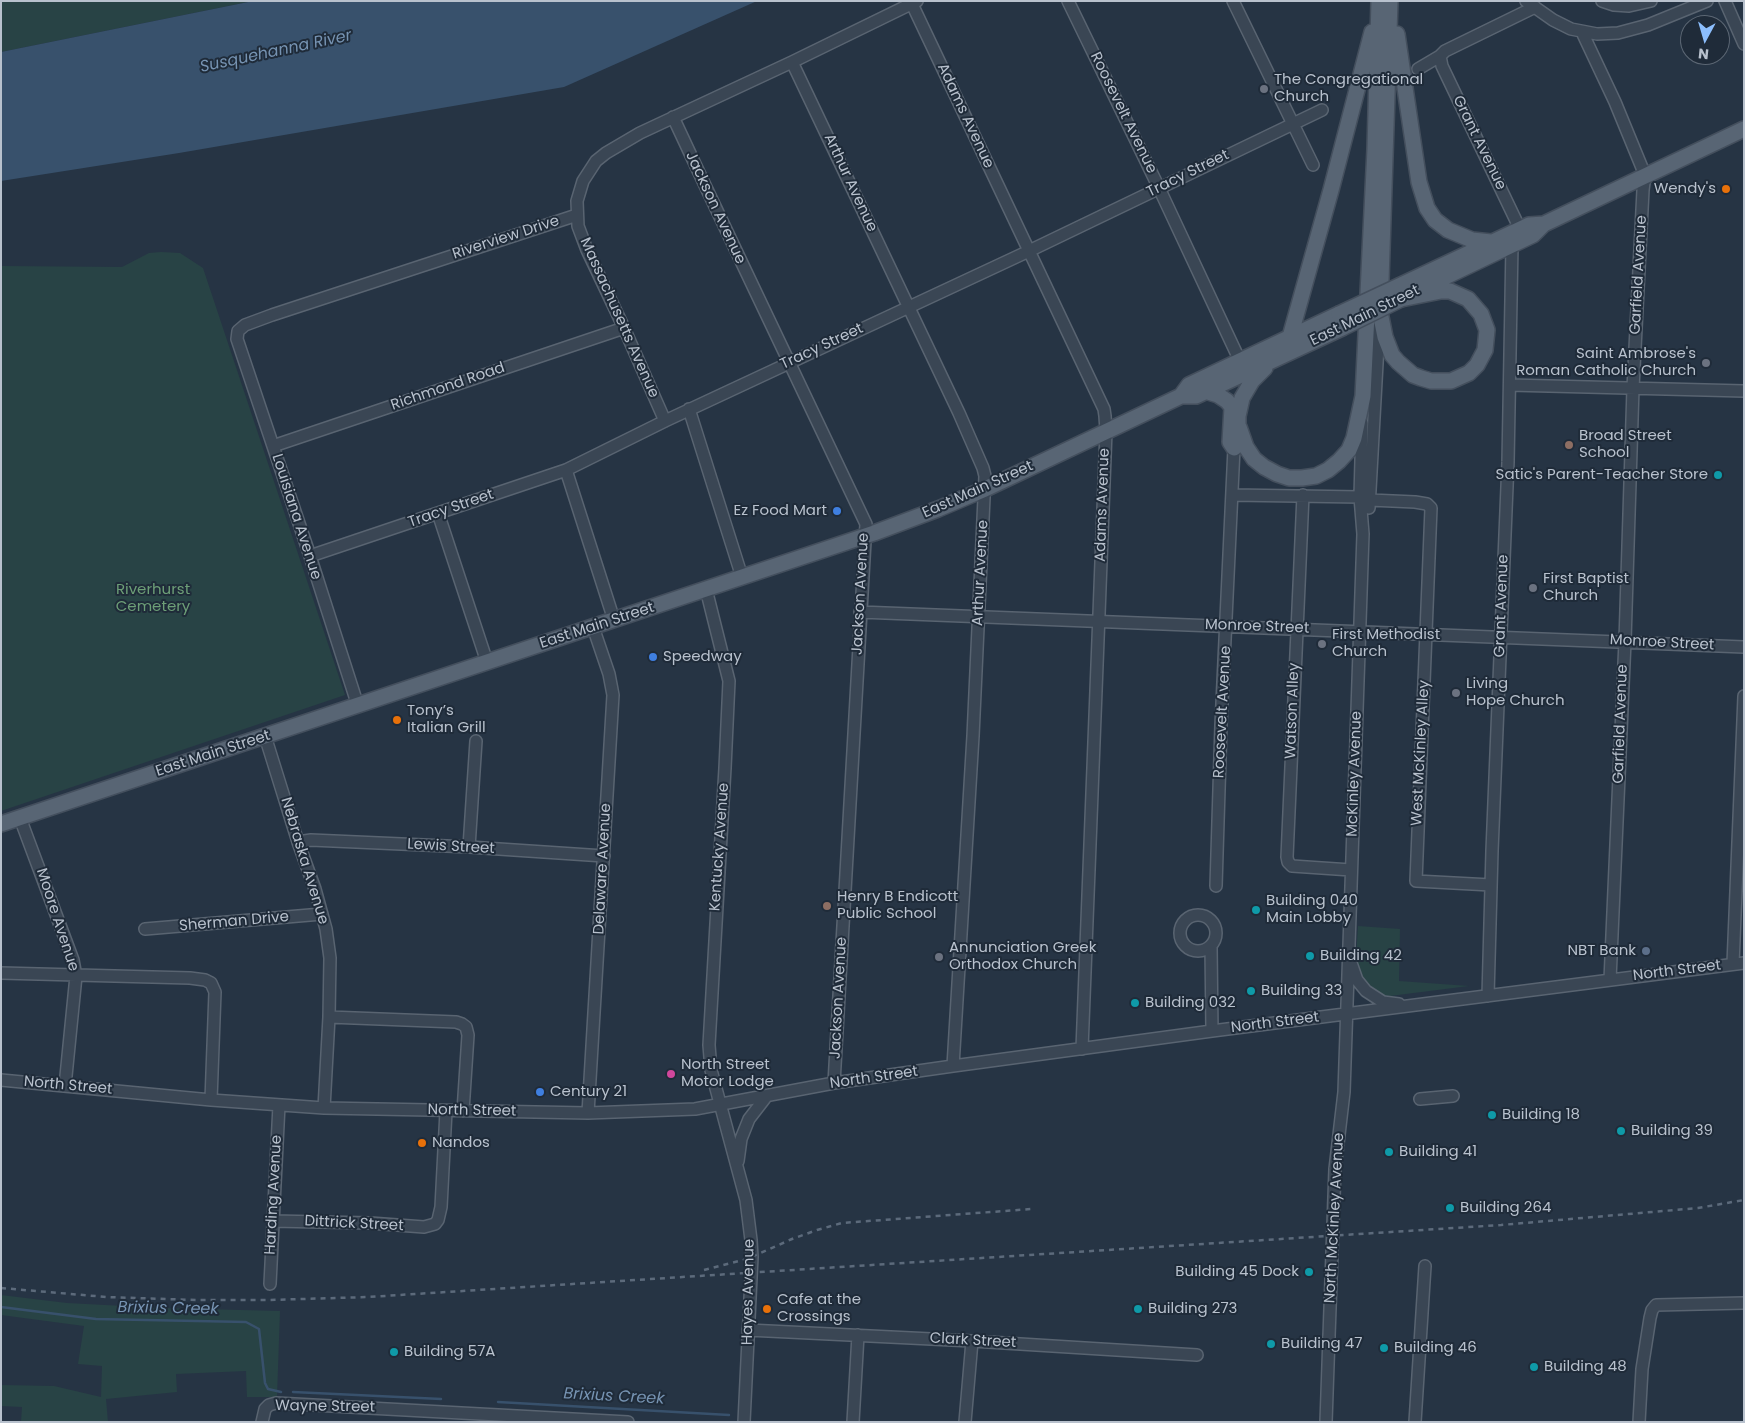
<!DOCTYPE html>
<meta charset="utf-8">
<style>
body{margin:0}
#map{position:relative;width:1745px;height:1423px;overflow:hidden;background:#263444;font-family:Poppins,sans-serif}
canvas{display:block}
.frame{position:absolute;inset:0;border:2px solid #b8c1cd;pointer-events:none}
.north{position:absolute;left:1680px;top:15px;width:50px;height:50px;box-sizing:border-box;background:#1f2b39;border:1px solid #5c6774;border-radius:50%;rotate:186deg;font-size:14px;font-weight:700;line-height:20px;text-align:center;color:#b8c1cd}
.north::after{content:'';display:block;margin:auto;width:18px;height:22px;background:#8cbefd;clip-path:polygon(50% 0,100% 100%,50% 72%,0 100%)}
</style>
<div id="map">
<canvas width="1745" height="1423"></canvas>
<div class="frame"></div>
<div class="north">N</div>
</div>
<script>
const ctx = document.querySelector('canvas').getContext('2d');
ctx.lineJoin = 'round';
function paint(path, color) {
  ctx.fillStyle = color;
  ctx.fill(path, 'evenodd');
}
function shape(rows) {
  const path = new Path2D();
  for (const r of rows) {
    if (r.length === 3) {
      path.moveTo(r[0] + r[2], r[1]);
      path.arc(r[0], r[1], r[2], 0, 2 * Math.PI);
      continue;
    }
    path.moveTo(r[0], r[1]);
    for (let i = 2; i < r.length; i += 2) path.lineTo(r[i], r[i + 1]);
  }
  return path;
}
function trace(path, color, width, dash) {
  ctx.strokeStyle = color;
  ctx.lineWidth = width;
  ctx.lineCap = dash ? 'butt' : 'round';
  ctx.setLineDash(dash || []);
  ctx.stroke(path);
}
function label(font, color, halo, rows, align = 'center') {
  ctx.font = font + ' Poppins,sans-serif';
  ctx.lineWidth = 4;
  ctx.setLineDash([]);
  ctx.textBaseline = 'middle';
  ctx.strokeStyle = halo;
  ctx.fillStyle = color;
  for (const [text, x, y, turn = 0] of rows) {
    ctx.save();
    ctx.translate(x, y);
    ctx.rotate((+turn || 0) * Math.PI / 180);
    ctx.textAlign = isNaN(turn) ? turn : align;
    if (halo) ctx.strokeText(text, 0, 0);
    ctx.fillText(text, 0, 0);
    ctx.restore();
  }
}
const green = shape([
 [1,1,253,1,1,52],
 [161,252,180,253,203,268,345,695,1,811,1,266,122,267,149,253],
 [1358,926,1400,929,1399,981,1469,986,1382,997,1355,974],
 [1,1295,67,1303,162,1308,280,1311,277,1397,247,1397,246,1371,176,1374,177,1392,106,1399,108,1422,21,1422,22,1407,1,1406,1,1385,54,1386,101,1397,102,1366,78,1364,84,1326,1,1315]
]);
const water = shape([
 [253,1,757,1,564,87,179,153,1,181,1,52]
]);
const stream = shape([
 [1,1307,96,1319,246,1322,259,1329,265,1383,268,1389,281,1392],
 [293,1392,441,1399],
 [498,1402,729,1415]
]);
const minor = shape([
 [1068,1,1159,188,1240,361],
 [1233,1,1313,165],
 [1526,1,1553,20,1571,29,1597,34,1618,33,1648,25,1707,1],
 [1602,1,1614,5,1629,6,1651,1],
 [1725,1,1744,44],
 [912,4,1104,409,1105,416,1106,431,1099,614,1082,1049],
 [1582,32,1615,102,1645,175,1643,190,1633,388,1625,641,1610,980],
 [1440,56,1442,66,1520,229],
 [792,62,959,413,983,468,985,476,973,736,953,1066],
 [1418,69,1440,56,1445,51,1535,7],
 [673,117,702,179,866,524,834,1083],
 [1510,385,1744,391],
 [689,409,742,577],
 [665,421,624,328,587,250,578,226,577,201,583,181,596,161,606,153,640,133,792,62,917,1],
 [273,446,624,328],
 [566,470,614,620],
 [1233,495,1360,497],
 [1303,495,1287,857,1288,862,1292,866,1351,870],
 [1370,500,1415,502,1427,504,1431,508,1416,881,1491,885],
 [1369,508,1379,327],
 [438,513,487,662],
 [310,556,566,470,665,421,1029,251,1322,110],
 [706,589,729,681,725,768,709,1045,711,1070,746,1200,751,1240,752,1257,744,1422],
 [860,612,1744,647],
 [358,706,310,556,237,339,238,331,245,325,272,315,577,215],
 [265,736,298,842,315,889,326,929,330,958,329,1017,324,1108],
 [20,818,73,960,76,976,65,1086],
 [298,842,311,840,469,847,604,856],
 [469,847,476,741],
 [1216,886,1221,725,1234,448],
 [1198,933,18],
 [145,929,322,914],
 [1211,946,1212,1031],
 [1350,960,1357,980,1366,991,1383,1002,1399,1004],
 [1733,964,1744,696],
 [1,973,190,978,205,980,211,983,215,992,211,1100],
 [1488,996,1492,851,1508,462,1512,245],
 [329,1017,456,1022,462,1024,466,1027,468,1035,463,1111],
 [1,1080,211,1100,324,1108,588,1113,695,1109,834,1083,953,1066,1212,1031,1744,963],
 [1420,1099,1453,1096],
 [588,1113,613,695,609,674,593,627],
 [738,1161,741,1139,749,1119,766,1097],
 [1335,1169,1344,1092,1363,534,1360,497,1362,423],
 [273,1221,370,1223,424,1227,435,1224,438,1220,441,1207,446,1111],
 [270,1284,279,1105],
 [748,1330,972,1341,1197,1355],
 [262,1422,265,1409,269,1405,276,1403,628,1422],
 [853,1422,858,1335],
 [965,1422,972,1341],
 [1326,1422,1329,1336],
 [1415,1422,1425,1266],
 [1639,1422,1642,1369,1650,1318,1652,1310,1656,1305,1744,1303]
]);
const major = shape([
 [1390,1,1380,312,1385,337,1392,355,1398,362,1413,375,1421,378,1431,381,1451,381,1469,373,1477,365,1485,350,1487,330,1481,314,1468,299,1450,291,1441,291,1401,299],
 [1397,34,1419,182,1427,208,1435,220,1448,230,1472,240,1491,242],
 [1401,285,1529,225,1544,224,1744,129],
 [1420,289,1533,235,1544,224],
 [1290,337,1331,190,1372,32],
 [1205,391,1218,395,1227,401,1232,407,1230,442,1234,448,1238,443,1238,416,1242,398,1252,381,1265,368],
 [1181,396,1189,385,1339,314],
 [1239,427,1246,447,1254,459,1264,467,1277,474,1289,478,1302,478,1316,476,1328,470,1339,461,1349,450,1354,438,1363,396,1375,149,1379,1],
 [1,824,874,533,938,509,985,489,1181,396,1196,396,1342,328]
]);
const rail = shape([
 [704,1270,747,1259,792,1239,817,1230,842,1223,1031,1209],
 [1,1288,106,1297,196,1300,269,1300,368,1297,1501,1225,1698,1208,1744,1200]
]);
const minorBridge = shape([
 [1329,1336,1335,1169]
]);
const majorBridge = shape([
 [1339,314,1401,285],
 [1342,328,1401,299]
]);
const markers = [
 [1264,89,5,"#6b7280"],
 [1726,189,5,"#e8710a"],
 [1706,363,5,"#6b7280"],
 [1569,445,5,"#8d6e63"],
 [1718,475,5,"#0f9aa8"],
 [837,511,5,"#3f7fe0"],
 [1533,588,5,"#6b7280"],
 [1322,644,5,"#6b7280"],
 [653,657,5,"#3f7fe0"],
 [1456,693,5,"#6b7280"],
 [397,720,5,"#e8710a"],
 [827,906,5,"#8d6e63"],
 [1256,910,5,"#0f9aa8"],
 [1646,951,5,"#5c6f8a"],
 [1310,956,5,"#0f9aa8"],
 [939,957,5,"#6b7280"],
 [1251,991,5,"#0f9aa8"],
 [1135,1003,5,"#0f9aa8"],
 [671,1074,5,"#d1479c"],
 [540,1092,5,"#3f7fe0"],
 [1492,1115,5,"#0f9aa8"],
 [1621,1131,5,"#0f9aa8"],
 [422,1143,5,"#e8710a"],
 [1389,1152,5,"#0f9aa8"],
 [1450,1208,5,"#0f9aa8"],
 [1309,1272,5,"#0f9aa8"],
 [767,1309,5,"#e8710a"],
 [1138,1309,5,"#0f9aa8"],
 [1271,1344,5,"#0f9aa8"],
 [1384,1348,5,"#0f9aa8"],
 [394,1352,5,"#0f9aa8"],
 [1534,1367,5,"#0f9aa8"]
];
const poiNames = [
 ["The Congregational",1274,80],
 ["Church",1274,97],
 ["Wendy's",1716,189,"right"],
 ["Saint Ambrose's",1696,354,"right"],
 ["Roman Catholic Church",1696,371,"right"],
 ["Broad Street",1579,436],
 ["School",1579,453],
 ["Satic's Parent-Teacher Store",1708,475,"right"],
 ["Ez Food Mart",827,511,"right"],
 ["First Baptist",1543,579],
 ["Church",1543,596],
 ["First Methodist",1332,635],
 ["Church",1332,652],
 ["Speedway",663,657],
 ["Living",1466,684],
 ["Hope Church",1466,701],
 ["Tony’s",407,711],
 ["Italian Grill",407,728],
 ["Henry B Endicott",837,897],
 ["Public School",837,914],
 ["Building 040",1266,901],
 ["Main Lobby",1266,918],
 ["Annunciation Greek",949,948],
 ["Orthodox Church",949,965],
 ["NBT Bank",1636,951,"right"],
 ["Building 42",1320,956],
 ["Building 33",1261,991],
 ["Building 032",1145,1003],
 ["North Street",681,1065],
 ["Motor Lodge",681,1082],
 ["Century 21",550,1092],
 ["Building 18",1502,1115],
 ["Building 39",1631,1131],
 ["Nandos",432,1143],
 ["Building 41",1399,1152],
 ["Building 264",1460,1208],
 ["Building 45 Dock",1299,1272,"right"],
 ["Cafe at the",777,1300],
 ["Crossings",777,1317],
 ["Building 273",1148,1309],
 ["Building 47",1281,1344],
 ["Building 46",1394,1348],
 ["Building 57A",404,1352],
 ["Building 48",1544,1367]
];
const streetNames = [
 ["Roosevelt Avenue",1123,113,64],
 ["Adams Avenue",965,116,65],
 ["Grant Avenue",1479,143,64],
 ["Tracy Street",1188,174,-26],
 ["Arthur Avenue",850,183,65],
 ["Jackson Avenue",715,208,65],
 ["Riverview Drive",506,238,-18],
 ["Garfield Avenue",1639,275,-87],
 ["East Main Street",1365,316,-26],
 ["Massachusetts Avenue",619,318,66],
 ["Tracy Street",822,347,-25],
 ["Richmond Road",448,387,-19],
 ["East Main Street",978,490,-24],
 ["Adams Avenue",1103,505,-88],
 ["Tracy Street",451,509,-19],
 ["Louisiana Avenue",296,517,72],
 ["Arthur Avenue",981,573,-87],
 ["Jackson Avenue",861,594,-87],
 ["Grant Avenue",1502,606,-88],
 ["East Main Street",597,626,-18],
 ["Monroe Street",1257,627,2],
 ["Monroe Street",1662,643,3],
 ["Watson Alley",1293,711,-88],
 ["Roosevelt Avenue",1223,712,-87],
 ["Garfield Avenue",1621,724,-88],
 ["West McKinley Alley",1421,753,-87],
 ["East Main Street",213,754,-18],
 ["McKinley Avenue",1355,774,-88],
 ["Lewis Street",451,847,3],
 ["Kentucky Avenue",720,847,-86],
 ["Nebraska Avenue",304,861,73],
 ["Delaware Avenue",603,869,-87],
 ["Moore Avenue",57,920,72],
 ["Sherman Drive",234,922,-5],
 ["North Street",1677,971,-7],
 ["Jackson Avenue",839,998,-87],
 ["North Street",1275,1023,-7],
 ["North Street",874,1078,-8],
 ["North Street",68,1086,5],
 ["North Street",472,1111,1],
 ["Harding Avenue",274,1195,-87],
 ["North McKinley Avenue",1335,1218,-87],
 ["Dittrick Street",354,1224,3],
 ["Hayes Avenue",749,1292,-89],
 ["Clark Street",973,1341,3],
 ["Wayne Street",325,1407,1]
];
const parkNames = [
 ["Riverhurst",153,590],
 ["Cemetery",153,607]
];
const waterNames = [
 ["Susquehanna River",276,52,-12],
 ["Brixius Creek",168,1309,1],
 ["Brixius Creek",614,1397,3]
];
paint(green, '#284345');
paint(water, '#38516c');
trace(stream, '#38516c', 2.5);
trace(minor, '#596471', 14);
trace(major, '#444f5d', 18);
trace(minor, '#3a4654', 11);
trace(major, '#586574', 15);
trace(rail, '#5c6a7b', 2.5, [5, 5]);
trace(minorBridge, '#596471', 14, []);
trace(majorBridge, '#444f5d', 18, []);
trace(minorBridge, '#3a4654', 11);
trace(majorBridge, '#586574', 15);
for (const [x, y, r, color] of markers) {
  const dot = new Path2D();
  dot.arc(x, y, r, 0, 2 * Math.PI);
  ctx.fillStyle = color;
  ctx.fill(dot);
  trace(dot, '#1f2b39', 2);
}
label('15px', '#b8c1cd', '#1f2b39', poiNames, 'left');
label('15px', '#b8c1cd', '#1f2b39', streetNames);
label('15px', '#6d9f77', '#1f2b39', parkNames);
label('italic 16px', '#7693b2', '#1f2b39', waterNames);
</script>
